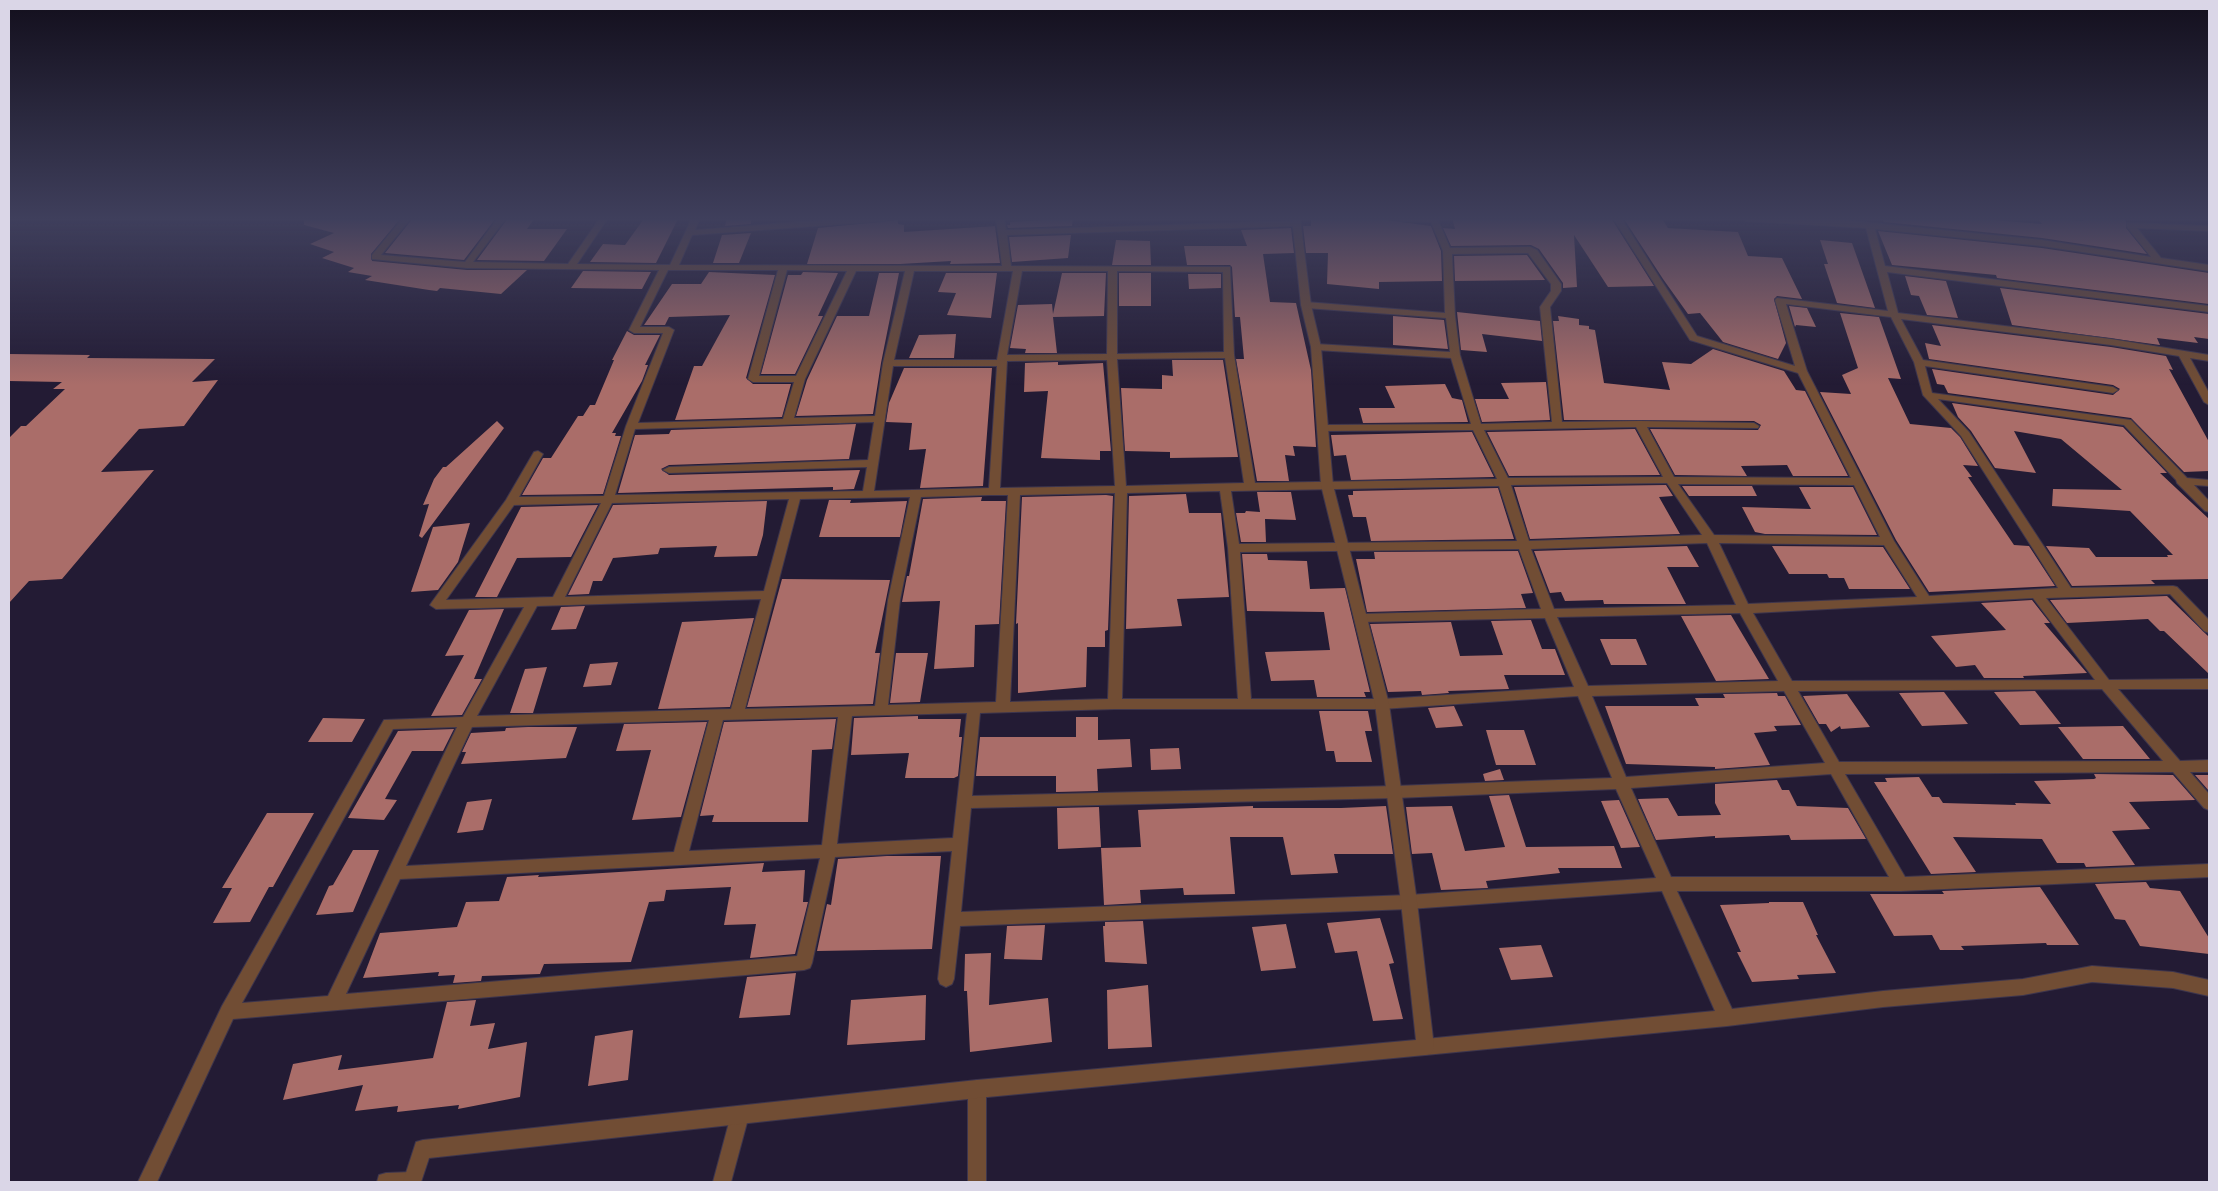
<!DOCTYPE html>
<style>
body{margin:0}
#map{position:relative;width:2218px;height:1191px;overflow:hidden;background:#231b34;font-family:"Archivo Narrow",sans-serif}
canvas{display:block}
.frame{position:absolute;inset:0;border:10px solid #dad6e7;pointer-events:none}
</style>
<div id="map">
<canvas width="2218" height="1191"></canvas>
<div class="frame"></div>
</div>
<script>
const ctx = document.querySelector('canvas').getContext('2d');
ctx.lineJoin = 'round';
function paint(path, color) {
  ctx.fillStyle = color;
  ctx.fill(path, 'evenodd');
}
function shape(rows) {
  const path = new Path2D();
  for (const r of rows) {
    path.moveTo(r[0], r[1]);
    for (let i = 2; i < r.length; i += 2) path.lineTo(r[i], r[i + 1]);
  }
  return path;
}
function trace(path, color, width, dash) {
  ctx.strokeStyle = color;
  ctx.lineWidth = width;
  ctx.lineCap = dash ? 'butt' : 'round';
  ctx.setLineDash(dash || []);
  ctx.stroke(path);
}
const building = shape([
 [304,218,401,218,371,254,372,261,467,270,527,270,501,294,440,288,437,291,429,290,365,280,372,276,348,272,354,268,322,258,334,252,310,244,334,233,304,225],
 [413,218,496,218,464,260,385,253],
 [508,218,535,218,527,229,567,229,544,261,477,260],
 [727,218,751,218,751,224,725,226],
 [1046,218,1073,218,1072,226,1008,228,1007,225,1010,225,1010,222,1046,220],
 [1311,218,1371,218,1431,226,1441,251,1442,281,1379,282,1379,289,1327,284,1328,253,1306,253,1303,226,1311,226],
 [1452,218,1611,218,1654,286,1608,287,1574,235,1577,287,1563,288,1563,283,1539,249,1531,245,1451,246,1443,228,1455,229],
 [1882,218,1968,218,2042,224,2037,218,2084,221,2081,218,2123,218,2126,221,2126,228,2147,254,2042,238,1884,222],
 [678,219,656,263,590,262,603,244,625,245,643,220],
 [1624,219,1663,220,1668,228,1738,232,1748,256,1782,258,1802,299,1777,296,1774,299,1786,343,1778,359,1723,342,1700,313,1688,314,1663,279],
 [898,220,898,224,904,225,904,232,995,226,1000,263,950,264,951,261,900,264,807,264,818,228],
 [1291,228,1294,253,1263,254,1270,302,1296,303,1311,370,1316,447,1293,446,1295,456,1285,455,1289,481,1257,481,1236,359,1244,359,1240,317,1235,317,1232,267,1230,265,1187,265,1184,246,1247,246,1241,230],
 [1878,231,2042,248,2209,273,2209,304,1997,278,1996,275,1892,265],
 [751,233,739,263,713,263,722,235],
 [1071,235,1068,258,1012,262,1009,237],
 [1116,240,1150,241,1151,265,1112,265],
 [1820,240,1852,243,1875,308,1837,303,1824,264,1828,264],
 [1527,255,1545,280,1455,281,1454,256],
 [583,271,651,272,642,289,571,288],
 [709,272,775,275,746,378,753,384,791,384,782,417,675,420,694,366,702,366,730,315,669,317,665,325,644,325,672,284,701,284],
 [803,272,838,273,818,316,823,316,795,374,761,374,788,275,801,275],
 [879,273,899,273,881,363,873,414,796,416,807,380,837,316,869,316],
 [946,273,997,273,991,318,947,315,956,293,938,292],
 [1062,273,1106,273,1104,316,1053,317,1057,353,1025,353,1026,349,1010,348,1018,305,1052,304,1053,314],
 [1119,273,1151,273,1151,306,1119,306],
 [1188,274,1221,274,1221,288,1189,289],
 [1905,276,1946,281,1958,318,1927,315,1919,296,1911,295],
 [2000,288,2209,314,2209,339,2194,337,2198,343,2157,338,2160,345,2012,325],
 [1789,306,1807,308,1816,327,1796,325,1795,327],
 [1457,312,1540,321,1542,341,1482,334,1487,352,1461,350],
 [1840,313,1879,317,1901,379,1888,378,1910,424,1951,428,1960,437,1978,466,1963,465,1972,477,1968,477,2014,545,2029,546,2055,586,1929,592,1896,540,1820,392,1851,394,1842,375,1858,368],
 [1393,316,1444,320,1448,349,1393,345],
 [1558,316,1579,319,1579,325,1589,326,1589,329,1595,330,1604,383,1670,390,1662,362,1691,364,1713,349,1784,371,1796,390,1805,391,1848,476,1793,476,1787,465,1741,466,1747,476,1675,475,1650,429,1758,430,1761,425,1754,421,1564,420,1553,321,1559,321],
 [1932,325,2111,347,2166,356,2173,370,2169,369,2209,442,2209,471,2184,472,2131,418,1948,393,1944,385,1937,384,1932,369,2113,395,2120,389,2113,385,1929,359,1925,343,1941,346],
 [627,331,634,335,660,335,645,365,648,365,642,381,612,433,616,433,615,436,621,436,603,494,522,495,543,458,551,458,578,416,583,416,590,405,595,405,614,360,612,360],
 [956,334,954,358,909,358,919,335],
 [9,354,90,355,87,358,215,359,192,382,218,380,184,426,139,429,101,472,154,470,62,579,29,581,9,603,9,438,21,426,26,426,65,389,53,389,62,382,9,381],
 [1172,360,1223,360,1238,457,1170,458,1170,452,1125,451,1121,388,1162,389,1162,375,1173,376],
 [1058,362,1058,365,1103,363,1111,451,1100,451,1100,460,1041,458,1048,391,1024,392,1025,363],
 [904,368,992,368,983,486,920,488,926,449,909,450,912,423,886,422,889,403],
 [1546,382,1550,420,1482,422,1475,399,1509,399,1501,383],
 [1445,384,1452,398,1462,400,1468,422,1363,423,1359,408,1395,408,1385,386],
 [1952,403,2123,427,2167,473,2160,473,2209,519,2209,579,2151,580,2155,584,2072,586,2046,546,2089,548,2096,557,2168,557,2167,555,2173,555,2130,511,2052,506,2053,489,2122,490,2061,439,2014,431,2036,473,1995,468,1971,431,1958,417],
 [497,421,504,428,422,538,419,536,429,504,423,505,434,479,443,467,446,467],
 [856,424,849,459,669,465,661,469,669,475,860,470,854,489,833,490,833,487,618,493,635,435,669,434,671,430],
 [1635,429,1660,475,1509,476,1487,432],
 [1472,432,1494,477,1351,480,1346,455,1334,456,1331,435],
 [1666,485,1673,496,1659,497,1680,534,1530,539,1514,487],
 [1682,486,1752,486,1757,496,1689,496],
 [1799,487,1853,487,1877,535,1765,534,1755,532,1742,507,1811,509],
 [1498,488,1514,539,1371,541,1366,517,1353,517,1348,495,1353,495,1353,491],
 [1257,492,1291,492,1296,520,1265,519,1266,542,1241,542,1236,513,1245,513,1246,511,1260,512],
 [1186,494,1189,513,1221,513,1229,597,1177,599,1182,626,1126,629,1129,496],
 [1106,495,1113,496,1108,630,1105,631,1105,647,1087,647,1086,687,1018,693,1018,623,1016,624,1022,497],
 [982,497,981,501,1006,501,999,624,975,625,974,667,934,669,940,601,902,602,907,576,909,576,923,499],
 [829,500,851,500,850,503,907,501,900,537,819,537],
 [767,501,763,535,757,556,714,557,717,546,660,548,658,554,613,558,602,581,593,581,589,594,568,595,613,505],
 [598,505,571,557,517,558,497,597,475,597,521,507],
 [470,523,458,562,438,590,411,592,433,527],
 [1687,546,1699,567,1667,567,1686,604,1604,604,1603,600,1565,601,1561,592,1550,593,1534,551],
 [1772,546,1883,547,1910,589,1849,589,1844,578,1829,578,1827,574,1789,574],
 [1518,551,1533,593,1521,594,1526,608,1367,612,1356,559,1375,559,1374,552],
 [1242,554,1267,554,1268,560,1307,561,1310,589,1345,588,1370,692,1364,692,1366,697,1317,697,1314,680,1271,681,1265,652,1330,650,1324,612,1247,611],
 [782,579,890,580,875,653,880,653,873,704,747,707],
 [2167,596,2209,637,2209,674,2164,631,2160,631,2148,619,2067,623,2050,600],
 [2032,600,2050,623,2044,623,2087,673,2023,676,2024,678,1984,678,1975,665,1956,667,1931,636,2006,630,1981,603],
 [585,606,576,629,551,630,561,607],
 [504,609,474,679,482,679,462,715,431,716,464,655,445,656,469,610],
 [1731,615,1769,679,1716,681,1681,616],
 [754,618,730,707,658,709,682,622],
 [1531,620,1542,649,1555,649,1565,675,1504,675,1509,689,1448,691,1449,693,1422,695,1421,691,1388,692,1370,624,1451,622,1460,656,1503,655,1491,621],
 [1600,639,1636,639,1647,665,1611,665],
 [896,653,928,653,920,702,890,703],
 [618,662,611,685,583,687,590,664],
 [547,667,533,713,510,713,525,669],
 [2035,691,2061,724,2020,725,1994,692],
 [1944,692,1968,724,1922,726,1899,693],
 [1777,693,1778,696,1785,696,1801,725,1774,726,1777,731,1754,733,1770,765,1715,769,1715,767,1626,764,1605,706,1699,706,1695,698,1725,698,1723,694],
 [1847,694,1870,727,1841,729,1840,726,1831,732,1826,724,1819,724,1803,696],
 [1454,706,1463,726,1436,728,1428,708],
 [1319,711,1368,711,1372,731,1365,731,1372,762,1336,762,1334,751,1326,751],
 [918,716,918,719,961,719,959,737,962,737,958,776,954,778,905,778,909,753,851,755,854,718],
 [1076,717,1098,717,1098,740,1130,739,1132,767,1097,769,1098,791,1056,792,1056,776,976,776,980,737,1076,737],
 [323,718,365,719,352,742,308,742],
 [836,719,832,749,812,750,808,822,712,822,714,815,700,816,724,722],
 [707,722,681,817,632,820,651,750,616,751,624,724],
 [2123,726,2150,759,2083,759,2058,727],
 [528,727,577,727,566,758,461,764,466,752,462,752,471,733,505,731,506,728],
 [454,729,443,751,412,751,385,799,397,800,384,820,348,818,398,731],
 [1486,730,1524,730,1536,765,1496,765],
 [1179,748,1181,769,1151,770,1150,749],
 [1500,769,1504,780,1485,781,1483,774],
 [2094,774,2173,775,2195,800,2129,802,2150,829,2112,831,2135,865,2086,867,2084,863,2057,863,2042,839,1953,837,1976,872,1931,874,1874,782,1887,782,1885,778,1919,777,1932,797,1939,797,1943,803,2016,805,2015,803,2051,804,2034,781,2094,779,2096,778],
 [2195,775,2209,775,2209,791],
 [1777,780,1782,790,1789,790,1797,806,1848,808,1866,839,1791,840,1789,835,1715,838,1715,836,1656,840,1638,799,1668,798,1678,816,1721,815,1715,803,1715,784],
 [1509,795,1526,847,1614,846,1622,868,1558,868,1560,873,1486,881,1488,888,1441,890,1432,853,1412,854,1406,807,1452,806,1465,851,1505,847,1489,796],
 [492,799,483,830,457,833,467,802],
 [1619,800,1640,847,1621,848,1601,801],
 [1253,806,1253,808,1341,808,1386,806,1393,854,1334,854,1338,873,1291,875,1283,837,1230,837,1235,894,1184,895,1183,888,1140,890,1141,903,1104,905,1101,848,1141,847,1138,810],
 [1099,807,1101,847,1058,849,1057,808],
 [267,813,314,813,273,887,269,887,250,922,213,923,232,888,222,888],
 [353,850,379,850,353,912,316,915,329,886,333,885],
 [887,856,941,856,932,949,817,951,827,904,831,905,838,859],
 [764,863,762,872,805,870,803,902,808,902,795,954,750,958,756,924,724,925,731,887,666,890,664,901,649,902,631,962,544,964,540,974,482,976,481,981,453,983,455,975,438,976,439,972,363,978,380,933,457,927,466,902,499,901,507,877,539,875,538,877],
 [2146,882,2150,888,2180,891,2209,938,2209,954,2140,946,2125,920,2115,919,2095,884],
 [2040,887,2079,945,2047,945,2046,943,1961,946,1964,950,1940,950,1932,935,1894,936,1870,894,1944,894,1942,891],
 [1769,902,1803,902,1818,935,1816,935,1836,973,1797,975,1799,979,1752,982,1737,952,1741,952,1720,905,1769,903],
 [1380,918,1394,963,1389,964,1403,1019,1373,1021,1357,951,1335,953,1327,923],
 [1143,921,1147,964,1105,962,1103,926,1105,926,1105,922],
 [1286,924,1296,968,1261,971,1252,927],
 [1045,925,1042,960,1004,959,1007,926],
 [1541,945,1553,977,1511,980,1499,948],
 [991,953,989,1005,1048,998,1052,1042,970,1052,967,991,964,991,965,954],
 [796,973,790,1015,739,1018,747,977],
 [1148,985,1152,1047,1108,1049,1107,990],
 [926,995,925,1040,847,1045,851,1000],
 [476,1000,470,1026,495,1023,488,1049,527,1042,520,1097,458,1109,459,1105,397,1112,398,1106,355,1111,363,1085,283,1100,293,1064,342,1055,338,1070,433,1058,447,1002],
 [633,1030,628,1080,588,1086,595,1036]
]);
const minor = shape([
 [403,218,411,218,381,255,465,262,498,218,506,218,473,262,568,264,600,218,608,218,577,264,670,265,692,218,700,218,695,230,853,218,889,218,885,221,692,235,679,265,1002,266,996,218,1004,218,1006,230,1299,221,1300,223,1296,226,1007,235,1011,266,1230,267,1234,355,1255,483,1497,479,1473,430,1323,431,1318,428,1323,425,1471,424,1451,358,1316,350,1311,347,1316,344,1450,352,1446,318,1306,308,1301,305,1306,302,1445,313,1443,251,1431,222,1401,221,1397,218,1437,218,1450,248,1530,247,1537,250,1561,284,1561,291,1550,307,1562,422,1640,421,1754,423,1759,426,1758,428,1647,427,1674,477,1851,478,1798,373,1690,340,1613,218,1621,218,1697,336,1795,366,1775,300,1777,298,1888,311,1866,228,1746,221,1742,218,1841,220,2042,240,2151,257,2127,227,2127,223,2209,226,2209,231,2137,228,2161,258,2209,265,2209,271,2042,246,1875,229,1885,266,2209,306,2209,312,1887,272,1898,313,2111,339,2209,355,2209,361,2190,358,2209,393,2209,405,2204,402,2179,356,2111,345,1901,319,1923,360,2113,387,2118,390,2113,393,1925,366,1932,393,2131,420,2187,478,2209,480,2209,486,2194,485,2209,501,2209,512,2205,511,2177,483,2176,480,2124,425,1938,399,1969,432,2071,588,2173,586,2177,587,2209,620,2209,633,2204,631,2170,594,2046,598,2109,680,2209,679,2209,689,2118,689,2180,761,2209,760,2209,772,2190,772,2209,794,2209,810,2204,808,2173,772,1845,774,1905,877,2209,864,2209,877,1901,891,1677,891,1732,1009,1883,991,2023,979,2092,966,2173,972,2209,980,2209,996,2173,988,2092,982,2023,995,1883,1007,1727,1026,1425,1055,1419,1053,1416,1047,1419,1041,1425,1039,1715,1011,1662,891,1409,909,960,926,954,979,952,984,946,987,940,984,938,979,952,851,835,857,812,963,810,968,804,970,233,1019,157,1182,138,1182,222,1006,384,720,463,717,524,607,436,609,430,605,432,602,506,500,534,452,538,451,543,454,519,497,604,496,626,426,663,333,634,333,629,330,659,270,467,268,372,259,372,255,403,218],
 [1528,253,1551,284,1551,291,1540,307,1552,422,1481,424,1460,355,1455,316,1452,254,1528,253],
 [668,270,778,270,748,379,753,382,794,382,783,419,638,423,674,330,669,327,640,327,668,270],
 [787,270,847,271,796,376,759,376,787,270],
 [856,271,905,271,883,363,875,416,794,418,805,379,856,271],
 [914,271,1013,271,997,360,894,360,914,271],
 [1022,271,1108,271,1107,354,1007,355,1022,271],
 [1117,271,1223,272,1224,352,1117,354,1117,271],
 [1786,304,1891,317,1914,362,1923,395,1961,436,2058,588,1929,596,1894,541,1807,371,1786,304],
 [1225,358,1244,483,1126,486,1117,359,1225,358],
 [1107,360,1115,486,1000,488,1007,361,1107,360],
 [893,366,997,366,989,488,874,491,893,366],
 [874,422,868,460,669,467,663,470,669,473,867,467,863,491,615,495,635,429,874,422],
 [1636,427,1663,477,1508,478,1484,430,1636,427],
 [1667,483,1702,535,1529,541,1511,485,1667,483],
 [1678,484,1854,485,1880,537,1714,535,1678,484],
 [1499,486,1517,541,1239,544,1231,491,1499,486],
 [1220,491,1228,548,1238,699,1122,699,1127,493,1220,491],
 [1115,493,1108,699,1010,702,1020,495,1115,493],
 [990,495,1008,495,996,702,888,705,900,600,921,497,990,495],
 [910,497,888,600,875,706,745,709,800,499,910,497],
 [789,499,764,591,565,597,612,503,789,499],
 [601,503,553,597,446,600,514,505,601,503],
 [1707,543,1736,605,1554,609,1531,549,1707,543],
 [1719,543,1884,545,1917,597,1748,604,1719,543],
 [1519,549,1541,609,1362,614,1356,618,1362,622,1545,618,1574,687,1382,699,1251,699,1240,552,1519,549],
 [2033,598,2095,680,1792,681,1753,613,2033,598],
 [761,599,731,709,477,716,537,606,761,599],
 [1740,613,1778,681,1588,686,1557,617,1740,613],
 [2102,689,2163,761,1839,762,1798,691,2102,689],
 [1784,691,1825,763,1626,777,1592,696,1784,691],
 [1578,696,1612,778,1395,786,972,796,980,713,1115,709,1382,709,1578,696],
 [967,713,953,838,837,844,852,716,967,713],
 [838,717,822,845,689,851,723,720,838,717],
 [709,720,674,852,406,866,472,727,709,720],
 [457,727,328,996,242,1003,393,729,457,727],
 [1831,774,1889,877,1671,877,1631,788,1831,774],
 [1616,789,1656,878,1409,895,961,912,971,808,1395,798,1616,789],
 [820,858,797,956,346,994,400,879,820,858],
 [977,1080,983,1083,986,1089,986,1182,968,1182,968,1089,971,1083,977,1080],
 [740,1106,746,1109,749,1115,731,1182,713,1182,731,1115,734,1109,740,1106],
 [412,1172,419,1174,421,1182,377,1182,379,1175,386,1173,412,1172]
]);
const tertiary = shape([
 [1292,218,1300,218,1311,305,1321,347,1333,485,1389,704,1417,902,1434,1047,1431,1053,1425,1055,977,1098,429,1158,421,1182,403,1182,416,1142,423,1140,977,1080,1416,1040,1401,902,1375,704,1321,485,1311,347,1301,305,1292,218]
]);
paint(building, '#aa6d69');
trace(minor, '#3d354d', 2);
trace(tertiary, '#3d354d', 2);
paint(minor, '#714d34');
paint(tertiary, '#714d34');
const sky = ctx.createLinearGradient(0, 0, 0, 385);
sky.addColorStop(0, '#130f1d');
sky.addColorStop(0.57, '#3f3f5c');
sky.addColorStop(1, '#3f3f5c00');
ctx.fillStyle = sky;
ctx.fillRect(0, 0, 2218, 385);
</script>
